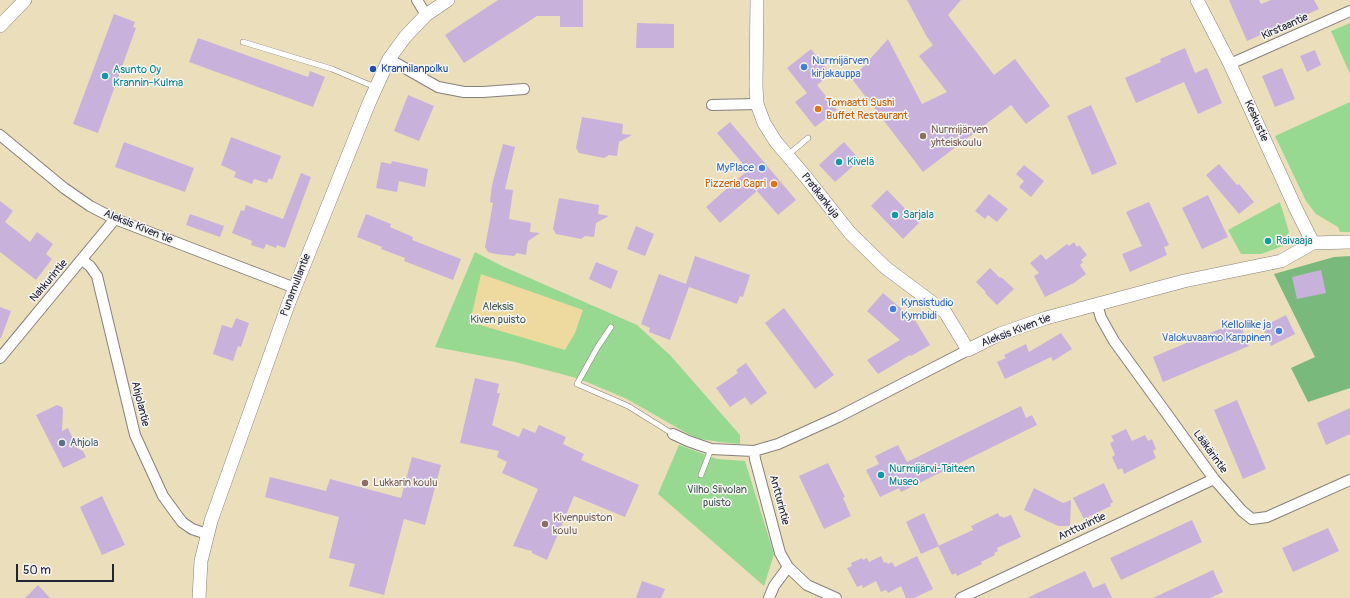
<!DOCTYPE html>
<meta charset="utf-8">
<style>
body{margin:0}
#map{position:relative;width:1350px;height:598px;overflow:hidden;background:#ebdebb;font-family:Pangolin,sans-serif}
canvas{display:block}
.scale{position:absolute;left:16px;top:564px;width:98px;height:18px;box-sizing:border-box;border:2px solid #22223b;border-top:0;padding-left:5px;font-size:12px;line-height:14px;white-space:nowrap;color:#22223b;-webkit-text-stroke:3px #f6f6f2;paint-order:stroke}
</style>
<div id="map">
<canvas width="1350" height="598"></canvas>
<div class="scale">50 m</div>
</div>
<script>
const ctx = document.querySelector('canvas').getContext('2d');
ctx.lineJoin = 'round';
function paint(path, color) {
  ctx.fillStyle = color;
  ctx.fill(path, 'evenodd');
}
function shape(rows) {
  const path = new Path2D();
  for (const r of rows) {
    path.moveTo(r[0], r[1]);
    for (let i = 2; i < r.length; i += 2) path.lineTo(r[i], r[i + 1]);
  }
  return path;
}
function trace(path, color, width, dash) {
  ctx.strokeStyle = color;
  ctx.lineWidth = width;
  ctx.lineCap = dash ? 'butt' : 'round';
  ctx.setLineDash(dash || []);
  ctx.stroke(path);
}
function label(font, color, halo, rows, align = 'center') {
  ctx.font = font + ' Pangolin,sans-serif';
  ctx.lineWidth = 3;
  ctx.setLineDash([]);
  ctx.textBaseline = 'middle';
  ctx.strokeStyle = halo;
  ctx.fillStyle = color;
  for (const [text, x, y, turn = 0] of rows) {
    ctx.save();
    ctx.translate(x, y);
    ctx.rotate((+turn || 0) * Math.PI / 180);
    ctx.textAlign = isNaN(turn) ? turn : align;
    if (halo) ctx.strokeText(text, 0, 0);
    ctx.fillText(text, 0, 0);
    ctx.restore();
  }
}
const green = shape([
 [1350,23,1350,74,1331,31],
 [1350,102,1350,232,1340,232,1338,227,1316,214,1306,201,1275,136],
 [1280,202,1289,232,1283,246,1261,254,1241,254,1228,230],
 [475,252,502,266,637,325,670,355,740,435,740,444,720,442,700,439,690,435,627,399,587,382,573,377,515,362,435,347],
 [679,445,717,459,745,461,774,554,764,586,658,494]
]);
const forest = shape([
 [1350,256,1350,388,1308,402,1291,368,1315,357,1274,274,1334,257]
]);
const sand = shape([
 [481,274,583,310,575,333,565,350,470,322]
]);
const building = shape([
 [498,0,583,0,583,27,560,27,560,16,537,16,464,63,445,35],
 [907,0,961,0,948,15,994,75,1015,59,1050,106,1026,124,1011,105,923,172,852,79,888,39,922,104,947,92,919,56,933,45,927,37],
 [1229,0,1259,0,1261,4,1271,0,1314,0,1319,9,1247,41],
 [114,14,135,22,133,27,136,28,98,133,73,124],
 [637,23,674,24,674,48,636,48],
 [198,38,308,77,310,71,325,77,313,107,189,62],
 [1185,48,1195,73,1207,68,1222,103,1198,114,1184,82,1136,103,1125,78,1161,62,1160,59],
 [811,49,831,74,817,85,837,110,815,127,795,102,807,93,787,68],
 [1315,50,1321,65,1307,72,1300,56],
 [1282,68,1295,99,1275,107,1262,76],
 [408,95,434,106,419,141,394,131],
 [1091,105,1117,164,1092,175,1067,116],
 [582,117,623,124,622,134,632,135,619,142,617,156,609,155,604,158,579,153,576,148],
 [730,122,796,200,778,215,757,191,720,223,706,207,748,170,717,133],
 [231,137,281,156,272,180,269,178,267,183,254,179,252,184,234,177,236,172,221,165],
 [124,142,194,168,185,192,115,167],
 [844,142,860,160,835,182,819,165],
 [503,144,515,147,505,189,513,190,509,219,531,223,530,232,540,233,528,241,526,255,517,253,514,256,495,254,488,252,485,247,493,203,490,202,492,185],
 [392,161,428,169,425,187,399,181,397,192,376,188,381,162,391,164],
 [1219,164,1237,185,1239,184,1254,202,1239,214,1206,175],
 [1024,165,1044,181,1031,197,1019,187,1024,181,1016,174],
 [301,173,311,177,285,248,277,245,276,248,266,244,264,249,251,245,252,241,232,233,241,210,244,211,246,205,283,219],
 [887,190,919,223,903,239,871,206],
 [989,194,1008,209,997,222,988,215,985,219,975,211],
 [1208,195,1228,237,1202,249,1182,208],
 [559,198,599,205,598,214,609,216,596,223,594,237,585,236,581,239,556,234,553,229],
 [0,201,13,211,5,222,19,233,30,242,37,232,53,244,46,254,52,259,36,280,0,252],
 [1149,202,1169,245,1164,247,1167,255,1130,272,1122,254,1142,246,1126,212],
 [190,214,224,226,220,237,186,225],
 [366,214,391,224,390,227,413,237,412,240,461,259,453,280,404,261,405,258,381,249,382,247,357,237],
 [636,226,654,234,645,256,627,249],
 [1074,242,1077,247,1079,245,1087,255,1081,260,1083,262,1080,265,1086,274,1074,283,1045,297,1034,276,1039,273,1030,263,1041,254,1046,260,1067,244,1069,246],
 [695,256,750,275,743,297,740,296,737,304,689,287,670,340,649,332,650,328,641,324,659,274,686,284],
 [596,262,618,271,611,289,589,279],
 [990,268,1000,278,1001,277,1014,289,997,305,985,293,986,292,976,282],
 [1321,270,1326,293,1297,299,1292,277],
 [883,293,910,316,912,315,930,345,911,356,910,355,878,374,867,360,900,340,867,311],
 [0,307,11,311,1,338,0,338],
 [784,308,834,375,815,389,765,323],
 [1286,315,1295,334,1271,346,1262,327],
 [236,318,249,323,241,347,238,346,233,361,213,354,222,325,232,328],
 [1239,321,1249,346,1163,382,1153,357],
 [1061,333,1072,349,1053,361,1051,357,1005,379,997,362,1006,358,1004,355,1026,344,1029,352],
 [746,363,767,393,751,405,745,397,730,407,716,388,738,373,736,370],
 [475,378,499,384,497,393,500,393,492,425,519,437,523,428,535,433,539,425,566,437,563,444,584,454,581,460,639,485,625,517,574,496,547,560,532,553,532,551,513,546,538,489,502,473,507,462,497,457,499,451,460,443],
 [1237,400,1266,469,1243,479,1214,410],
 [57,405,62,407,63,410,62,431,68,428,77,448,83,451,86,457,63,468,36,415],
 [1021,406,1026,418,1032,415,1037,425,901,492,899,488,880,497,866,470,879,464,875,456,898,445,907,462],
 [1350,408,1350,434,1326,445,1317,423],
 [1126,429,1132,441,1145,435,1148,441,1152,439,1156,449,1153,451,1156,458,1124,474,1122,468,1118,470,1112,457,1115,455,1110,443,1114,441,1111,436],
 [412,457,441,465,425,525,404,519,384,595,349,586,355,564,329,558,339,517,265,497,270,477,326,491,330,479,401,498],
 [828,463,845,497,843,498,851,516,824,529,799,476],
 [1104,483,1113,502,1110,504,1111,506,1084,519,1073,498],
 [1034,488,1063,503,1071,500,1070,526,1058,526,1024,510],
 [102,496,125,545,102,555,80,507],
 [924,513,939,546,921,554,906,522],
 [998,513,1000,517,1002,516,1003,518,1011,515,1021,537,997,548,998,551,994,553,995,555,981,562,982,564,957,576,956,573,952,575,938,546,973,530,971,526],
 [1192,520,1202,542,1121,580,1110,558],
 [1328,528,1339,551,1293,572,1282,548],
 [881,556,884,563,886,562,888,564,892,562,895,567,917,556,933,589,914,598,906,598,901,586,888,593,886,590,881,592,876,581,863,588,862,585,857,587,847,568,852,566,851,563,862,558,863,560,867,558,869,562],
 [1213,570,1223,592,1210,598,1153,598],
 [1085,571,1093,588,1105,583,1112,598,1027,598],
 [642,581,665,589,661,598,636,598],
 [38,585,50,598,25,598]
]);
const service = shape([
 [243,42,332,69,375,87],
 [789,154,808,138],
 [611,327,597,348,577,384,628,406,673,434],
 [701,475,711,449]
]);
const minor = shape([
 [417,0,426,15],
 [389,59,438,87,464,92,483,92,524,89],
 [1230,64,1350,11],
 [712,105,757,104],
 [0,135,64,188,90,206,115,219,295,288],
 [82,260,90,266,97,276,135,435,163,496,182,522,192,529,207,534],
 [1097,304,1101,318,1114,341,1214,479,1242,511,1252,519,1267,517,1350,480],
 [0,358,115,219],
 [673,434,688,441,711,449,754,451,778,444,838,417,968,350],
 [754,451,755,459,780,553,788,567,807,585,836,598],
 [769,598,774,586,788,567],
 [961,598,1214,479]
]);
const tertiary = shape([
 [757,0,756,86,757,104,764,123,776,142,805,176,850,233,886,268,945,312,968,350,1000,334,1046,318,1184,281,1281,261,1313,243,1350,242],
 [1197,0,1230,64,1296,209,1313,243],
 [0,26,25,0],
 [199,598,201,561,211,521,288,305,369,103,389,59,405,37,426,15,448,0]
]);
const markers = [
 [804,67,4,"#3f7fe0"],
 [373,69,4,"#1a4fb4"],
 [105,76,4,"#0f9aa8"],
 [818,109,4,"#e8710a"],
 [923,136,4,"#8d6e63"],
 [839,162,4,"#0f9aa8"],
 [762,168,4,"#3f7fe0"],
 [774,184,4,"#e8710a"],
 [895,215,4,"#0f9aa8"],
 [1268,241,4,"#0f9aa8"],
 [893,309,4,"#3f7fe0"],
 [1279,331,4,"#3f7fe0"],
 [62,443,4,"#5c6f8a"],
 [881,475,4,"#0f9aa8"],
 [365,483,4,"#8d6e63"],
 [545,524,4,"#8d6e63"]
];
const streetNames = [
 ["Kirstaantie",1285,27,-24],
 ["Keskustie",1256,121,66],
 ["Pratikankuja",820,196,52],
 ["Aleksis Kiven tie",138,227,22],
 ["Nahkurintie",49,281,-50],
 ["Punamullantie",296,285,-69],
 ["Aleksis Kiven tie",1016,331,-21],
 ["Ahjolantie",140,404,76],
 ["Lääkärintie",1210,452,54],
 ["Antturintie",779,500,75],
 ["Antturintie",1082,527,-25]
];
const shopNames = [
 ["Nurmijärven",812,61],
 ["kirjakauppa",812,74],
 ["MyPlace",754,168,"right"],
 ["Kynsistudio",901,303],
 ["Kymbidi",901,316],
 ["Kelloliike ja",1271,325,"right"],
 ["Valokuvaamo Karppinen",1271,338,"right"]
];
const transitNames = [
 ["Krannilanpolku",381,69]
];
const cultureNames = [
 ["Asunto Oy",113,70],
 ["Krannin-Kulma",113,83],
 ["Kivelä",847,162],
 ["Sarjala",903,215],
 ["Raivaaja",1276,241],
 ["Nurmijärvi-Taiteen",889,469],
 ["Museo",889,482]
];
const foodNames = [
 ["Tomaatti Sushi",826,103],
 ["Buffet Restaurant",826,116],
 ["Pizzeria Capri",766,184,"right"]
];
const educationNames = [
 ["Nurmijärven",931,130],
 ["yhteiskoulu",931,143],
 ["Lukkarin koulu",373,483],
 ["Kivenpuiston",553,518],
 ["koulu",553,531]
];
const parkNames = [
 ["Aleksis",498,307],
 ["Kiven puisto",498,320],
 ["Vilho Siivolan",717,490],
 ["puisto",717,503]
];
const serviceNames = [
 ["Ahjola",70,443]
];
paint(green, '#97d991');
paint(forest, '#79b97b');
paint(sand, '#eeda9e');
paint(building, '#c8b2db');
trace(service, '#86807b', 6);
trace(minor, '#86807b', 12);
trace(tertiary, '#86807b', 14);
trace(service, '#fff', 5);
trace(minor, '#fff', 10);
trace(tertiary, '#fff', 13);
for (const [x, y, r, color] of markers) {
  const dot = new Path2D();
  dot.arc(x, y, r, 0, 2 * Math.PI);
  ctx.fillStyle = color;
  ctx.fill(dot);
  trace(dot, '#f6f6f2', 1.5);
}
label('11px', '#22223b', '#f6f6f2', streetNames);
label('11px', '#366cbe', '#f6f6f2', shopNames, 'left');
label('11px', '#164399', '#f6f6f2', transitNames, 'left');
label('11px', '#0d838f', '#f6f6f2', cultureNames, 'left');
label('11px', '#c56008', '#f6f6f2', foodNames, 'left');
label('11px', '#785e54', '#f6f6f2', educationNames, 'left');
label('11px', '#455955', '#f6f6f2', parkNames);
label('11px', '#4e5e75', '#f6f6f2', serviceNames, 'left');
</script>
